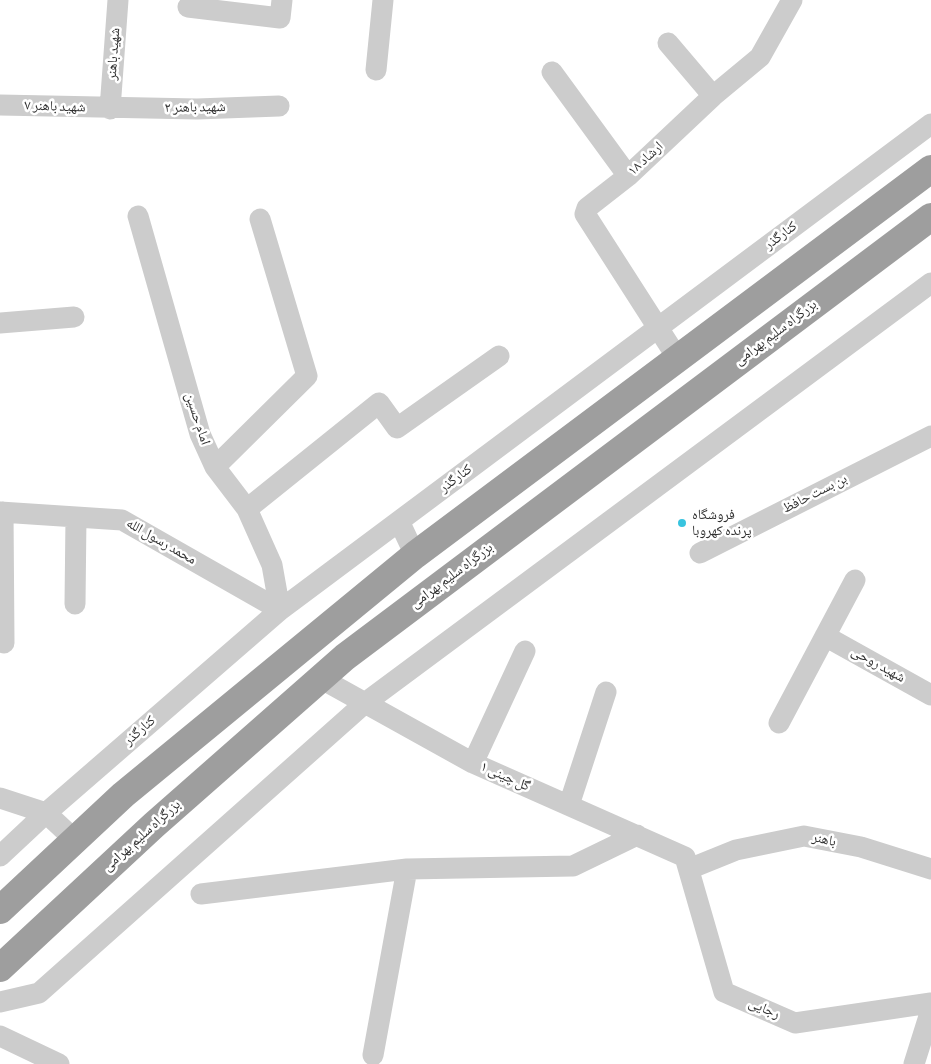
<!DOCTYPE html>
<meta charset="utf-8">
<style>
body{margin:0}
canvas{display:block;background:#fff}
</style>
<canvas width="931" height="1064"></canvas>
<script>
const ctx = document.querySelector('canvas').getContext('2d');
ctx.lineJoin = 'round';
function shape(rows) {
  const path = new Path2D();
  for (const r of rows) {
    path.moveTo(r[0], r[1]);
    for (let i = 2; i < r.length; i += 2) path.lineTo(r[i], r[i + 1]);
  }
  return path;
}
function trace(path, color, width, dash) {
  ctx.strokeStyle = color;
  ctx.lineWidth = width;
  ctx.lineCap = dash ? 'butt' : 'round';
  ctx.setLineDash(dash || []);
  ctx.stroke(path);
}
function label(font, color, halo, rows, align = 'center') {
  ctx.font = font + ' "Sofia Sans Condensed","Noto Naskh Arabic",sans-serif';
  ctx.lineWidth = 5;
  ctx.setLineDash([]);
  ctx.textBaseline = 'middle';
  ctx.strokeStyle = halo;
  ctx.fillStyle = color;
  for (const [text, x, y, turn = 0] of rows) {
    ctx.save();
    ctx.translate(x, y);
    ctx.rotate((+turn || 0) * Math.PI / 180);
    ctx.textAlign = isNaN(turn) ? turn : align;
    if (halo) ctx.strokeText(text, 0, 0);
    ctx.fillText(text, 0, 0);
    ctx.restore();
  }
}
const minor = shape([
 [188,7,280,18,282,0],
 [668,43,713,96],
 [376,70,383,0],
 [552,72,628,176],
 [0,105,197,109,279,106],
 [110,109,118,0],
 [138,216,200,434,215,467,247,509,272,565,280,610],
 [0,323,74,317],
 [678,359,585,214,587,208,628,176,713,96,760,57,792,0],
 [215,467,307,376,260,219],
 [247,509,379,403,397,428,499,356],
 [0,512,122,520,280,610],
 [3,512,4,643],
 [399,521,415,555],
 [700,553,931,436],
 [75,604,76,517],
 [825,636,931,695],
 [320,678,473,763,685,857,724,992,795,1023,931,1003],
 [779,723,855,580],
 [473,763,525,651],
 [0,798,46,813,75,840],
 [569,805,606,692],
 [0,856,46,813,280,610,931,124],
 [689,869,736,850,804,836,861,847,931,869],
 [201,894,407,869],
 [0,1002,39,993,365,703,931,283],
 [0,1036,59,1064],
 [373,1055,407,869,573,866,637,835],
 [914,1064,931,1010]
]);
const trunk = shape([
 [0,910,123,795,415,555,931,169],
 [0,968,154,825,345,657,931,217]
]);
const markers = [
 [682,523,5,"#38c4df"]
];
const streetNames = [
 ["شهید باهنر",114,54,-86],
 ["شهید باهنر ۷",55,107,2],
 ["شهید باهنر ۲",195,108,-1],
 ["ارشاد ۱۸",646,159,-43],
 ["کنارگذر",781,236,-37],
 ["بزرگراه سلیم بهرامی",776,333,-37],
 ["امام حسین",197,419,72],
 ["کنارگذر",456,479,-37],
 ["بن بست حافظ",815,494,-27],
 ["محمد رسول الله",161,542,30],
 ["بزرگراه سلیم بهرامی",452,576,-37],
 ["شهید روحی",878,665,29],
 ["کنارگذر",140,731,-41],
 ["گل چینی ۱",505,777,24],
 ["بزرگراه سلیم بهرامی",142,836,-42],
 ["باهنر",824,840,12],
 ["رجایی",764,1009,24]
];
const poiNames = [
 ["فروشگاه",692,515],
 ["پرنده کهروبا",692,531]
];
trace(minor, '#ccc', 21);
trace(trunk, '#9e9e9e', 28);
for (const [x, y, r, color] of markers) {
  const dot = new Path2D();
  dot.arc(x, y, r, 0, 2 * Math.PI);
  ctx.fillStyle = color;
  ctx.fill(dot);
  trace(dot, '#fff', 2);
}
label('14px', '#2f2f2f', '#fff', streetNames);
label('14px', '#2f2f2f', '#fff', poiNames, 'left');
</script>
